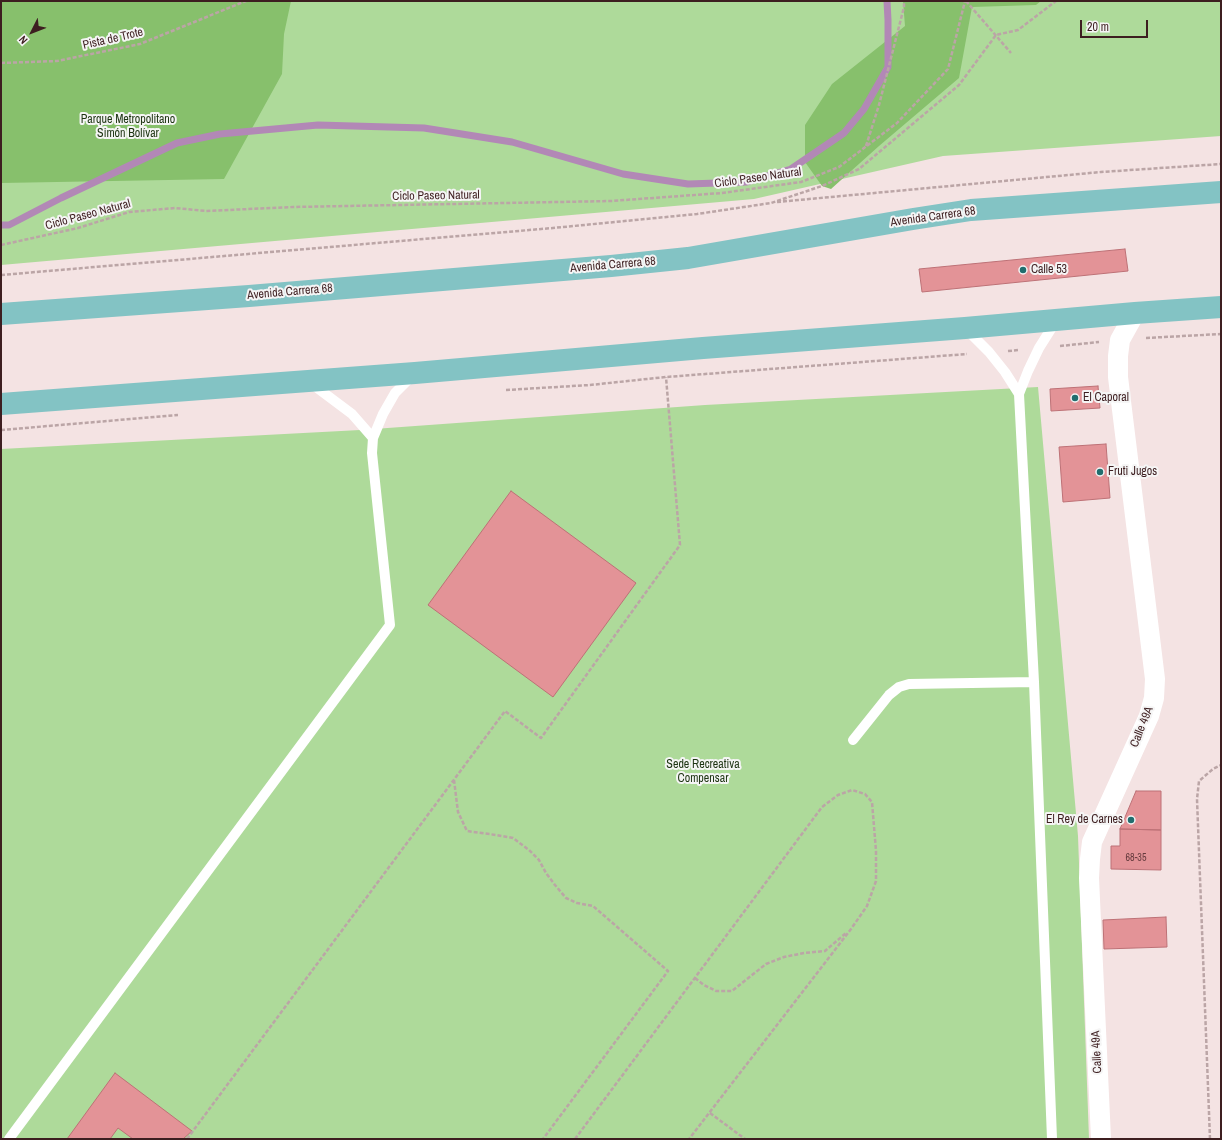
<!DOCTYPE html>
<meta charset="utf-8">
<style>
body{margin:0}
#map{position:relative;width:1222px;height:1140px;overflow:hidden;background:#f4e3e3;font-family:"Archivo Narrow",sans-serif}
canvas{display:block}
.frame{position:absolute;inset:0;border:2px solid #3d1e20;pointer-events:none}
.north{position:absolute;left:12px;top:12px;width:40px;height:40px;-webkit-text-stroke:3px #f5f5f5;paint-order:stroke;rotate:228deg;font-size:11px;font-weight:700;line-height:16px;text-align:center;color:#3d1e20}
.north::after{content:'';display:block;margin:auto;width:14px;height:18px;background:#3d1e20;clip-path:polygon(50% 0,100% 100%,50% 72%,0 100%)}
.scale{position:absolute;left:1080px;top:20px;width:68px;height:18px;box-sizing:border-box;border:2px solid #3d1e20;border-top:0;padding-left:5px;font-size:12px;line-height:14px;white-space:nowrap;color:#3d1e20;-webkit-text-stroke:3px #f5f5f5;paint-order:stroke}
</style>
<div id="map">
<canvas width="1222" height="1140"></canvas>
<div class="frame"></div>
<div class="north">N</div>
<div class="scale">20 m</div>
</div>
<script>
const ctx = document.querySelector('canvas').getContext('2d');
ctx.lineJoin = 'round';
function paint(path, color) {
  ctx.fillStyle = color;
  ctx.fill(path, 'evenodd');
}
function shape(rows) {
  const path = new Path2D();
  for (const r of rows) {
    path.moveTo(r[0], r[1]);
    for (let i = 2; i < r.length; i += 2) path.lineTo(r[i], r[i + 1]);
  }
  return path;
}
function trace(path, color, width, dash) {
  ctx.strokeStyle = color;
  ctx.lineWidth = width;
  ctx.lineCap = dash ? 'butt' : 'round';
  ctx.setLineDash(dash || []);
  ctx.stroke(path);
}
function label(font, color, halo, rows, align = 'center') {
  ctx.font = font + ' "Archivo Narrow",sans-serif';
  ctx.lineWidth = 4;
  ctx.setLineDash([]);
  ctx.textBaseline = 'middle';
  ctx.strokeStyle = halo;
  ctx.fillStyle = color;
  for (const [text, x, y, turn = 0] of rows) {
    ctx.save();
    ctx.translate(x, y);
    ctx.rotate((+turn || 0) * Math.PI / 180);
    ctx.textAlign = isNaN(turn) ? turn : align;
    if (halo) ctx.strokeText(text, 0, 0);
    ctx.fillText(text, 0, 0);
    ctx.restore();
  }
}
const green = shape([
 [1,1,1221,1,1221,136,943,156,754,199,1,265],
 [1038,387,1078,836,1089,1139,1,1139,1,449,360,430,705,405]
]);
const forest = shape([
 [1,1,291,1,284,34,282,74,224,179,1,183],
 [903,1,1041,1,1036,5,972,7,959,78,879,146,831,189,822,186,805,162,805,125,832,84,905,26]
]);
const stream = shape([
 [1,225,9,225,61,198,177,143,220,134,318,125,424,128,512,142,623,174,688,184,747,182,791,169,844,133,864,109,888,67,888,20,887,1]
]);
const building = shape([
 [1125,249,1128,271,922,292,919,269,1125,249],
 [1098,386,1100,408,1051,411,1050,389,1098,386],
 [1106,444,1110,498,1063,502,1059,447,1106,444],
 [511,491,636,583,553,697,428,605,511,491],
 [1136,791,1161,791,1161,830,1120,829,1136,791],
 [1120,829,1161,830,1161,870,1111,869,1111,846,1120,846,1120,829],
 [1166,917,1167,947,1104,949,1103,920,1166,917],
 [115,1073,192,1131,183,1139,133,1139,118,1128,110,1139,67,1139,115,1073]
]);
const path = shape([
 [966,1,1011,53],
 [1,63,57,61,140,44,246,1],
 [866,146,879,105,904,7,904,1],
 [777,202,1101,172,1221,164],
 [1,245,78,228,129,212,175,208,206,211,293,207,611,201,722,193,801,182,839,167,897,123,948,69,965,1],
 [1,275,553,228,697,214,771,203,822,186,859,169,959,85,996,35,1018,30,1056,1],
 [1146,338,1221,334],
 [1060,346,1099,342],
 [1008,351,1019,350],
 [506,390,590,385,666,377,967,354],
 [1,430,178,415],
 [454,780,458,812,467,831,496,835,513,838,529,850,539,860,546,873,555,885,566,898,577,903,593,906,668,971,543,1139],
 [695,978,704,985,716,991,732,991,766,964,784,957,804,953,825,951,846,933],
 [710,1113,745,1139],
 [187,1139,505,711,541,738,680,545,666,377],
 [575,1139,822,807,838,795,852,790,865,794,872,802,876,851,876,881,867,906,851,929,689,1139],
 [1210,1139,1197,799,1199,781,1213,769,1221,765]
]);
const service = shape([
 [965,328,989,352,1005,372,1019,394],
 [312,384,352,414,373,438],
 [853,740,889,695,899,687,909,684,1034,682],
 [9,1139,390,625,372,453,373,438,383,414,395,393,412,376],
 [1052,1139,1034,682,1019,394,1028,371,1039,348,1056,321]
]);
const minor = shape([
 [1101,1139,1089,878,1090,859,1092,842,1149,716,1154,698,1155,679,1118,377,1118,356,1120,340,1135,313]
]);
const primary = shape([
 [1,314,249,296,611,266,688,258,913,219,971,210,1221,192],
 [1,404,415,373,703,348,965,328,1135,313,1221,307]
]);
const markers = [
 [1023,270,4,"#216d6e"],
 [1075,398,4,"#216d6e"],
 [1100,472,4,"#216d6e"],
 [1131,820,4,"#216d6e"]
];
const numberNames = [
 ["68-35",1136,858]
];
const streetNames = [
 ["Pista de Trote",113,39,-13],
 ["Ciclo Paseo Natural",758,178,-8],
 ["Ciclo Paseo Natural",436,196,-1],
 ["Ciclo Paseo Natural",88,215,-15],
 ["Avenida Carrera 68",933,217,-8],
 ["Avenida Carrera 68",613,265,-5],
 ["Avenida Carrera 68",290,292,-5],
 ["Calle 49A",1142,727,-68],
 ["Calle 49A",1097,1052,-93]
];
const parkNames = [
 ["Parque Metropolitano",128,120],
 ["Simón Bolívar",128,134],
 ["Sede Recreativa",703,765],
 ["Compensar",703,779]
];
const poiNames = [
 ["Calle 53",1031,270],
 ["El Caporal",1083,398],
 ["Fruti Jugos",1108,472],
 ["El Rey de Carnes",1123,820,"right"]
];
paint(green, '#aeda9a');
paint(forest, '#87c06c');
trace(stream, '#b288b6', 7);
paint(building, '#e39397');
trace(building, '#bd7176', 1);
trace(path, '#bba5a6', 2.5, [4, 2]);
trace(service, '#fff', 10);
trace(minor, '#fff', 20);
trace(primary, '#83c3c4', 22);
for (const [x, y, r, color] of markers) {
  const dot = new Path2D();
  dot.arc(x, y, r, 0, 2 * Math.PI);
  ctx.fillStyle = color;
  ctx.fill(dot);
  trace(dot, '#f5f5f5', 1.5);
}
label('10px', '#663b3e', null, numberNames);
label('12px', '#3d1e20', '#f5f5f5', streetNames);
label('12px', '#1d3412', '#f5f5f5', parkNames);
label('12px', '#3d1e20', '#f5f5f5', poiNames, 'left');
</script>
